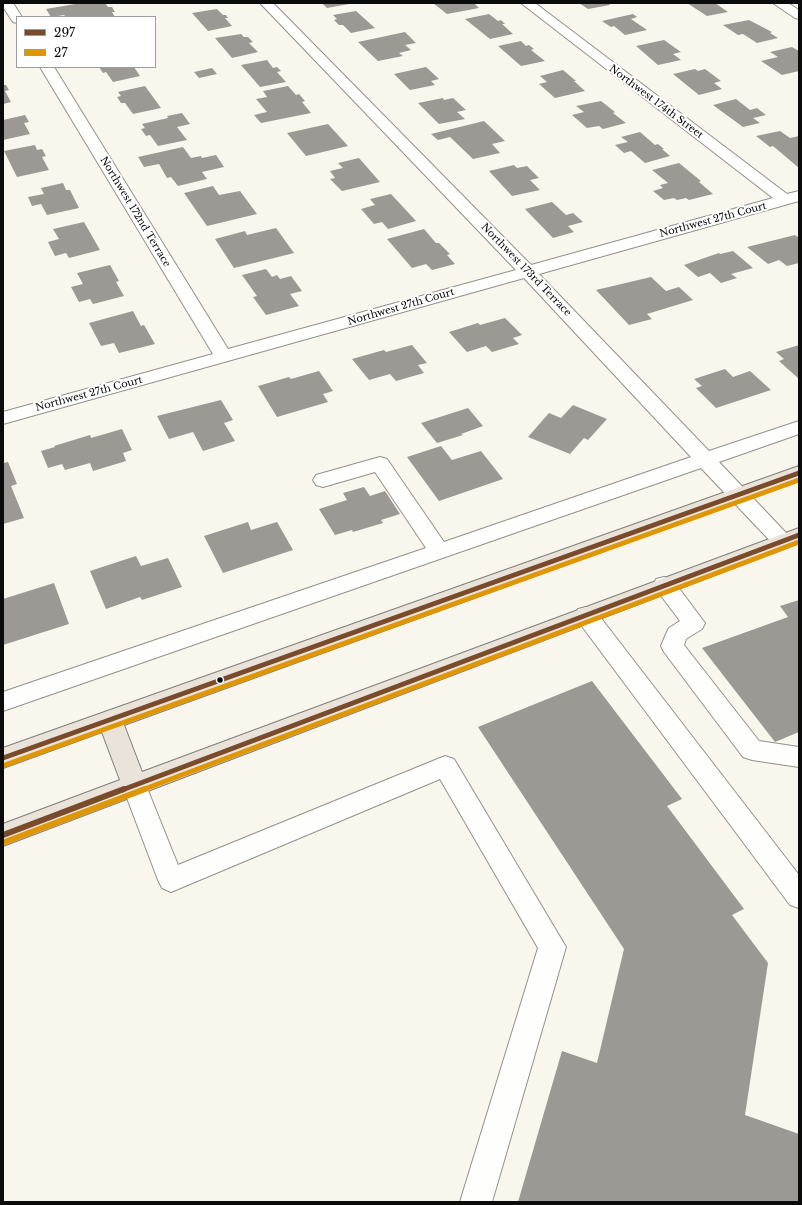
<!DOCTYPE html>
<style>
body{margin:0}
#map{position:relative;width:802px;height:1205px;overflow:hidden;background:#f9f6ee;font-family:"Libre Baskerville",serif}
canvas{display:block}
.frame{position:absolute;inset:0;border:4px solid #0b0b0b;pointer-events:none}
.legend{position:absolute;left:16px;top:16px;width:140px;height:52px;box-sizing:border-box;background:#fff;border:1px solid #9d9d9d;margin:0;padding:5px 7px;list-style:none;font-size:12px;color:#0b0b0b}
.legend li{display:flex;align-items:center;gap:8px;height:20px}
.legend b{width:20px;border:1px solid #9d9d9d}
</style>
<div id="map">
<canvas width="802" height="1205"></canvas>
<div class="frame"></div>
<ul class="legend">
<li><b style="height:5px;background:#7a4b2a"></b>297</li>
<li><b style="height:5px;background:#df9601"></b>27</li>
</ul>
</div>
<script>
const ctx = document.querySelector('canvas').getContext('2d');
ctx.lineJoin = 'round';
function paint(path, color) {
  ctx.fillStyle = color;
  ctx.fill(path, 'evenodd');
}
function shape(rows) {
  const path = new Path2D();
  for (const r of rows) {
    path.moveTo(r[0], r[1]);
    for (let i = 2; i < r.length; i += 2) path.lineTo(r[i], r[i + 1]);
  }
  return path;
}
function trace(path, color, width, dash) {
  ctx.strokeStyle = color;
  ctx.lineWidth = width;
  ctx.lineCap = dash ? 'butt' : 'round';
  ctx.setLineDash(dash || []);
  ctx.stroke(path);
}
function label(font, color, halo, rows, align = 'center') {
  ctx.font = font + ' "Libre Baskerville",serif';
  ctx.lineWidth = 4;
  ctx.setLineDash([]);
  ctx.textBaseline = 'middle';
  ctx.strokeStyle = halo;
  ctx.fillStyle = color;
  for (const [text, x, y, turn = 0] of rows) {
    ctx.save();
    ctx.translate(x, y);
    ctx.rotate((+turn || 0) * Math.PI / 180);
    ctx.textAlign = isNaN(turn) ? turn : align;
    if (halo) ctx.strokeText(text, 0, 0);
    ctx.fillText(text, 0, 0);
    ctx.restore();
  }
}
const building = shape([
 [81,3,105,3,108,7,112,7,115,12,112,12,115,17,66,17,64,15,51,17,46,9],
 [322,3,349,3,349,4,327,8],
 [433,3,474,3,479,8,447,14],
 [579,3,608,3,610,5,588,9],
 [687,3,715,3,728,12,707,16],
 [217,9,223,15,226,15,228,18,225,18,232,26,208,31,192,13],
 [356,11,375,28,351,33,343,25,339,25,334,20,337,19,333,15],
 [489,14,498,21,501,20,505,24,502,24,513,34,490,39,465,19],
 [633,14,637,17,631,19,647,30,625,35,614,26,611,27,602,21],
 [749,20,772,32,770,33,778,38,757,43,743,34,738,35,723,25],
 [405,32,416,43,405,45,411,50,399,53,403,56,378,61,358,42],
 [241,34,244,37,248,37,253,42,249,43,258,52,232,58,215,38],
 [664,40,681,52,673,54,681,60,658,65,636,46],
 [521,41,526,46,529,45,534,49,531,50,545,61,521,66,498,46],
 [792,47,799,51,799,71,782,75,761,61,778,57,770,52],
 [267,60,273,68,277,67,281,71,277,72,286,82,260,87,241,65],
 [99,67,134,67,140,76,113,82,106,72,103,73],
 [426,67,439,79,431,81,435,85,410,90,394,74],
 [212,68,217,74,199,78,194,72],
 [695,69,698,71,705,69,721,81,714,83,722,89,699,95,673,74],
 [563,70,576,81,574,81,585,91,555,98,539,84,547,82,540,76],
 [3,85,6,85,9,90,5,91,11,102,3,104],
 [145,86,161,108,133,114,125,103,121,103,117,97,121,96,118,92],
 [288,86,296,95,299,94,305,101,302,102,311,113,261,123,254,115,267,112,256,99,267,97,263,91],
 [443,98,444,100,453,98,466,110,457,112,465,119,439,124,418,103],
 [736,99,750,110,757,108,766,115,753,118,760,123,743,127,713,105],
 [601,101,615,112,613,113,626,123,603,129,599,126,587,128,572,115,584,112,576,106],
 [182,113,190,124,177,127,187,140,158,146,150,135,146,136,141,129,145,128,142,124,168,118,167,116],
 [25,115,29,122,24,123,30,134,3,140,3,120],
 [484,121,505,141,492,144,500,153,473,159,450,137,438,140,431,134],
 [328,124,348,146,306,156,287,133],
 [780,131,790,138,799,136,799,168,773,146,770,147,756,136],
 [640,132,655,145,658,144,664,149,662,149,670,156,645,163,631,151,624,153,615,145,628,142,621,137],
 [35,145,37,150,42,149,46,156,42,157,49,170,17,177,4,151],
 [183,147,191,158,201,156,202,158,216,155,224,167,202,172,207,179,178,186,171,177,167,178,159,164,144,167,138,157],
 [359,158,380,182,342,191,330,179,335,178,330,171,343,168,338,163],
 [679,163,701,181,699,182,713,194,689,200,686,198,677,200,674,198,664,200,653,191,663,188,660,185,668,183,652,170],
 [514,165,517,168,527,166,539,178,530,180,540,190,512,196,489,171],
 [63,183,66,190,70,190,79,208,47,215,41,204,32,206,28,197,44,194,41,188],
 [213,186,219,195,240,191,257,214,207,226,184,193],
 [391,194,416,221,388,229,382,222,374,224,361,209,375,205,370,199],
 [552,202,566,215,573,213,583,222,568,226,574,232,553,238,525,209],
 [84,222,100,250,69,258,66,253,55,256,48,242,59,239,53,229],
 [276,228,294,253,234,268,215,239,245,231,247,235],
 [424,229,436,243,439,243,450,254,447,255,455,264,432,270,426,264,412,268,387,239],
 [795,235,799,238,799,263,787,266,779,260,768,264,747,247],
 [733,251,753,268,731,274,737,278,721,283,710,273,698,277,684,265,719,253,720,254],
 [110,265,119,281,116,282,124,296,93,304,90,299,79,302,71,287,83,284,77,273],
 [266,269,272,277,277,275,280,279,291,276,302,291,290,294,299,306,266,315,253,297,257,296,242,275],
 [651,277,666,291,679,287,693,300,647,314,652,319,629,325,596,290],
 [133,311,141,326,144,325,155,344,119,353,114,343,101,346,89,323],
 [505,318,522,335,513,338,519,344,492,352,486,346,467,352,449,332,478,323,480,325],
 [412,345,427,363,418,365,424,373,396,381,390,374,369,380,352,359,384,350,386,352],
 [799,345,799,379,779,361,784,359,776,352],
 [725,369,733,377,750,371,771,390,716,408,696,388,702,386,694,379],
 [319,371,333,391,323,394,328,402,277,417,258,386,289,377,291,379],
 [221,400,233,420,224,423,235,441,203,451,193,432,169,439,157,416],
 [573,405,607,419,588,440,584,438,570,454,528,437,549,413,561,418],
 [468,408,483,426,461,434,463,435,437,443,421,423],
 [122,429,132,450,123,453,126,461,93,471,90,463,65,470,62,464,48,468,41,451,55,447,54,446,90,435,91,438],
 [441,446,452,460,481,451,503,479,439,501,407,457],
 [8,462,17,484,11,486,24,518,3,524,3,463],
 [364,487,370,496,385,491,400,514,381,520,383,523,353,532,352,530,335,535,319,509,347,500,343,493],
 [248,522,251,530,277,522,293,550,223,573,204,536],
 [136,556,141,566,168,558,182,587,142,600,140,597,106,609,90,571],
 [54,583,69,624,3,645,3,599],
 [799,600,799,732,775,742,702,648,788,617,780,606],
 [592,681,682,799,667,806,744,909,732,915,768,963,745,1115,799,1134,799,1202,518,1202,562,1051,597,1063,624,949,478,727]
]);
const minor = shape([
 [3,3,13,3,22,17,17,17,17,23,13,22,3,7,3,3],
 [260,3,273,3,531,265,773,198,521,3,535,3,787,194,799,191,799,201,539,274,709,451,799,421,799,434,719,462,789,536,793,541,789,546,782,548,775,546,701,468,3,711,3,692,426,548,375,472,323,487,316,485,313,480,316,475,380,457,387,459,444,542,691,457,524,278,3,424,3,412,213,354,40,67,54,67,228,349,516,270,260,3],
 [773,3,788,3,799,10,799,19,795,18,773,3],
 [664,577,672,579,705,623,702,629,686,639,684,645,759,741,799,747,799,767,752,760,743,757,664,652,661,646,666,634,669,628,680,621,653,585,656,579,664,577],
 [586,607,594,609,799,875,799,908,790,905,578,621,575,615,578,609,586,607],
 [445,756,454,759,566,947,492,1202,460,1202,538,948,440,779,171,892,162,888,158,880,122,785,125,778,134,774,143,778,178,865,445,756]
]);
const major = shape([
 [799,466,799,480,124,725,142,772,799,528,799,543,3,846,3,824,120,780,102,732,3,768,3,748,799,466]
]);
const bus1Far1 = shape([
 [3,758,799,473],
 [122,790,799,535]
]);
const bus1 = shape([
 [3,835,124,789]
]);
const bus2Far1 = shape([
 [5,765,799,480],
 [142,790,799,542]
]);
const bus2 = shape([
 [5,842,145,789]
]);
const markers = [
 [220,680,3.5,"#0b0b0b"]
];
const farStreetnames = [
 ["Northwest 174th Street",656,102,37],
 ["Northwest 172nd Terrace",135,212,59],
 ["Northwest 27th Court",713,220,-15],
 ["Northwest 173rd Terrace",526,270,46],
 ["Northwest 27th Court",401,307,-16],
 ["Northwest 27th Court",89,394,-15]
];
paint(building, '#9c9894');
trace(minor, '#92918d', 2);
trace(major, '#7f7e7a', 2);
paint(minor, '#fefefc');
paint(major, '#eae3d9');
trace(bus1Far1, '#7a4b2a', 5);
trace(bus1, '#7a4b2a', 6);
trace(bus2Far1, '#df9601', 5);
trace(bus2, '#df9601', 6);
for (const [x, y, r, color] of markers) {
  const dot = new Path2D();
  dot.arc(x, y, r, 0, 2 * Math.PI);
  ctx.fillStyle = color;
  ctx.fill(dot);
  trace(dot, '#fff', 1.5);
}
label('10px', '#0b0b0b', '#fff', farStreetnames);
</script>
